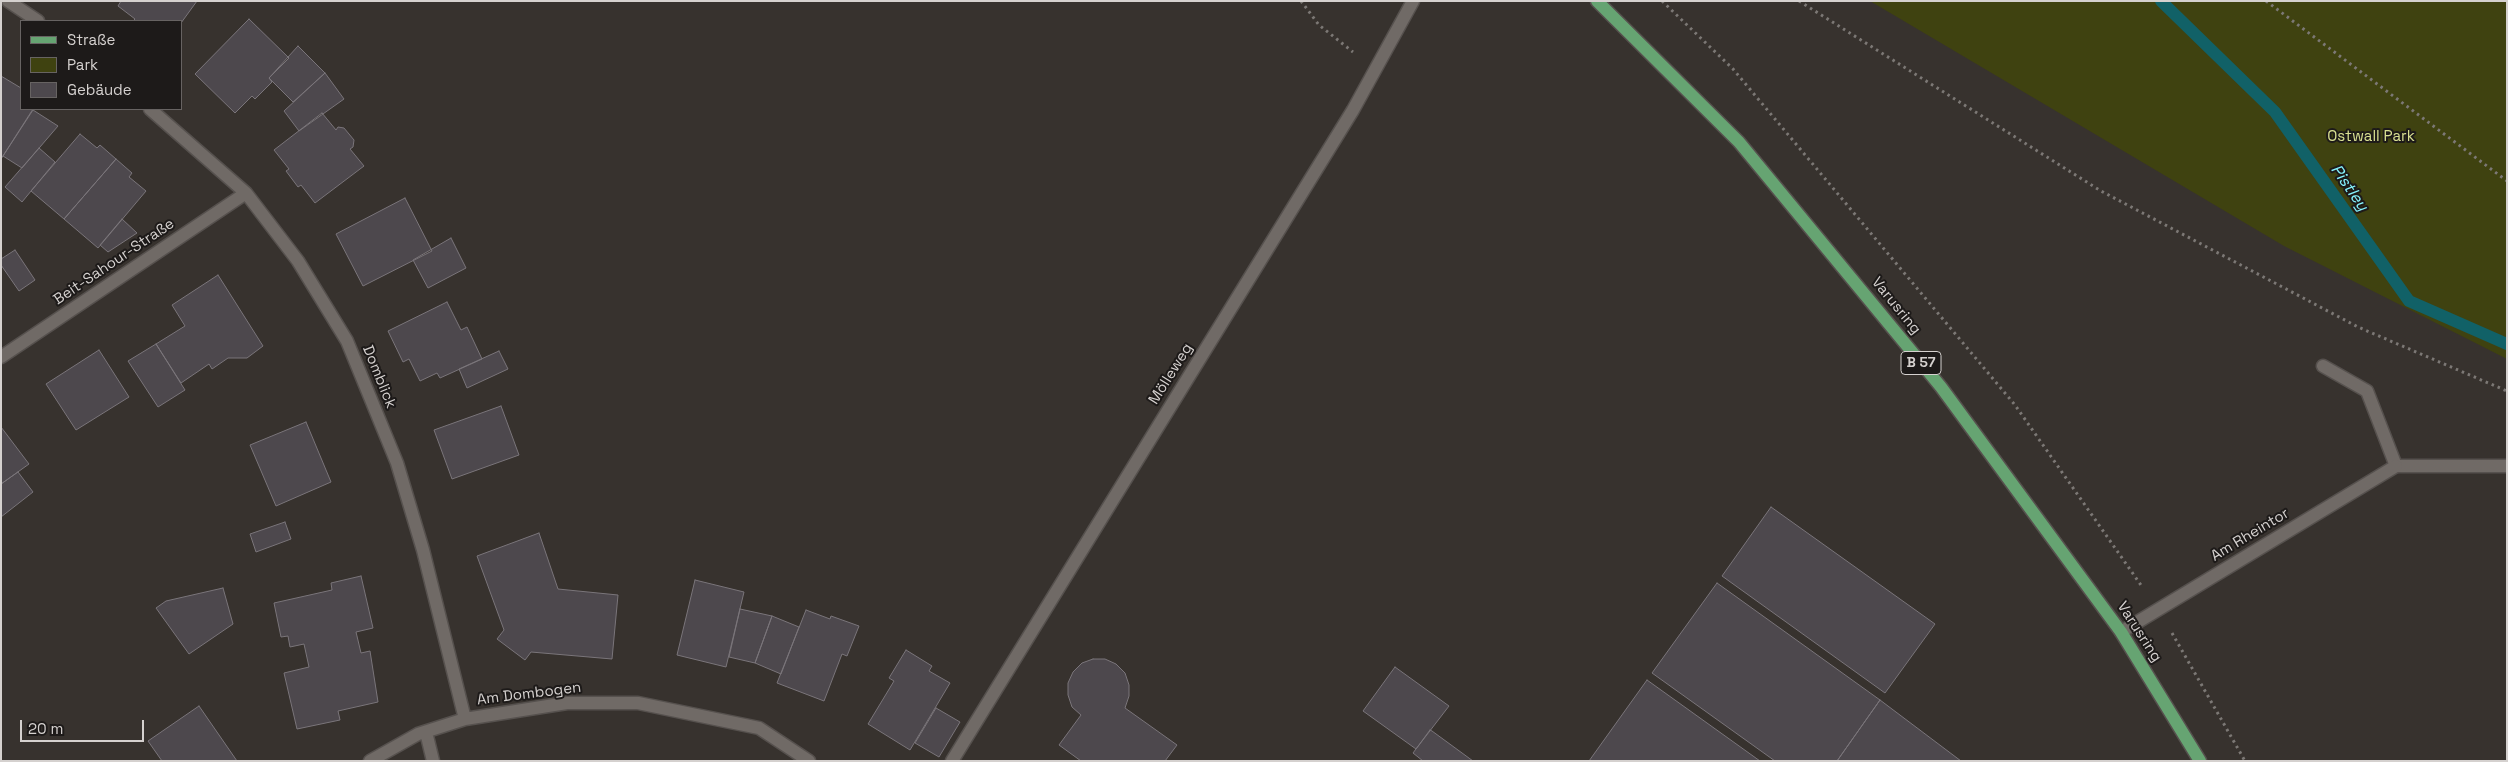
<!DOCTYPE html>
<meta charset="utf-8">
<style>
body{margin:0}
#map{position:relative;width:2508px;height:762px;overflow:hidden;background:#37322e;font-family:"Space Grotesk",sans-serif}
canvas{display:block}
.frame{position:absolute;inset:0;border:2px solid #d5d1cf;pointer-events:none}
.legend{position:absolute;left:20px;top:20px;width:162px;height:90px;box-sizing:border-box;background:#1d1a19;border:1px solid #676362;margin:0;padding:6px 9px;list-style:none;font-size:15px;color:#d5d1cf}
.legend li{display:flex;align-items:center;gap:10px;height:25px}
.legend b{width:25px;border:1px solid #676362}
.scale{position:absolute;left:20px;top:720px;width:124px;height:22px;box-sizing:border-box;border:2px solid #d5d1cf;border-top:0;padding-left:6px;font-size:15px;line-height:18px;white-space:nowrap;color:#d5d1cf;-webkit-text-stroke:4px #1d1a19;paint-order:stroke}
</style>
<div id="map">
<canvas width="2508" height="762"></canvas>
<div class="frame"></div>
<ul class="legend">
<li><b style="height:6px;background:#66a472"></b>Straße</li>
<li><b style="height:14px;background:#3f4210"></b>Park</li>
<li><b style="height:14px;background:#4d484d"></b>Gebäude</li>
</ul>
<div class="scale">20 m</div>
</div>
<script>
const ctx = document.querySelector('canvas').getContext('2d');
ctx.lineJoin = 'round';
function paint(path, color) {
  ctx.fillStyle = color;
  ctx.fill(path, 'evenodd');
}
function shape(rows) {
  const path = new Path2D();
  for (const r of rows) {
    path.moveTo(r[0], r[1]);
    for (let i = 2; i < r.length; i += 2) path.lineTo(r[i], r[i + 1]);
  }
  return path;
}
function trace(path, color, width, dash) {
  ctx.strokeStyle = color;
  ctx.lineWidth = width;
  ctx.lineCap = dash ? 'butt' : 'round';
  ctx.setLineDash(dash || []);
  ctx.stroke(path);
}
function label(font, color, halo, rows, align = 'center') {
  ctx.font = font + ' "Space Grotesk",sans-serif';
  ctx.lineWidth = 4;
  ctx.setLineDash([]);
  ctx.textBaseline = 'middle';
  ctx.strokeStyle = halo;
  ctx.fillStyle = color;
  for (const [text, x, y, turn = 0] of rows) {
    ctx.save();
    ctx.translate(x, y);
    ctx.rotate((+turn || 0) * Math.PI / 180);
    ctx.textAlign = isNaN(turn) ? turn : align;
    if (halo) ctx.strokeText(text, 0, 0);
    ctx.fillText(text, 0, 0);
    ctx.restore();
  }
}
const green = shape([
 [1870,1,2507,1,2507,359,2284,246]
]);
const stream = shape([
 [2161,1,2275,112,2409,301,2507,344]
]);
const building = shape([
 [121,1,197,1,181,23,133,21,135,19,118,6,121,1],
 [249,19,289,58,269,78,272,82,255,99,252,96,235,113,195,74,249,19],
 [298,46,325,73,293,102,269,78,298,46],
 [325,73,344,99,299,131,284,111,325,73],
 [1,76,21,88,21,109,33,109,1,159,1,76],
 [33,110,58,126,22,168,3,156,33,110],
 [322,113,336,130,338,127,344,128,354,140,353,147,350,149,364,166,315,203,301,185,298,187,286,171,289,169,274,150,322,113],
 [80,134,97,148,100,145,116,159,64,219,31,191,80,134],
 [39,148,55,162,22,202,5,187,39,148],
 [116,159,132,173,129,177,146,191,98,248,64,219,116,159],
 [405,198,432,251,363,286,336,234,405,198],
 [122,219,137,233,108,252,100,245,122,219],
 [451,238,466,268,428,288,413,260,451,238],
 [15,250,35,280,19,291,1,265,1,259,15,250],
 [218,275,263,346,247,358,228,358,212,369,209,364,181,383,156,344,185,326,172,305,218,275],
 [447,302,461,330,467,327,482,359,440,378,437,373,420,381,409,359,403,362,388,331,447,302],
 [156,344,185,390,158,407,128,361,156,344],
 [99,350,129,397,76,430,46,384,99,350],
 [499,351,508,369,467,388,459,369,499,351],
 [501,406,519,455,452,479,434,430,501,406],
 [306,422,331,482,276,506,250,445,306,422],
 [1,427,29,464,1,484,1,427],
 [18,472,33,492,1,517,1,484,18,472],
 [1771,507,1935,624,1885,693,1722,576,1771,507],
 [285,522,291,539,256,552,250,534,285,522],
 [539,533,558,589,618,595,612,659,531,652,525,660,497,639,504,630,477,556,539,533],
 [361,576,373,628,356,632,361,653,370,651,378,702,338,711,340,720,297,729,284,673,309,667,304,644,290,647,288,636,281,637,274,603,332,590,331,583,361,576],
 [695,580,744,592,726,667,677,655,695,580],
 [1717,583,1880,700,1837,761,1775,761,1652,673,1717,583],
 [223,588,233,624,189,654,156,608,166,601,223,588],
 [740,609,772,616,755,663,729,657,740,609],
 [806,610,830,619,831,616,859,626,847,656,842,654,824,701,777,683,806,610],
 [772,616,799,627,781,674,755,663,772,616],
 [906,650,932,666,929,671,950,683,910,750,868,724,894,681,889,678,906,650],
 [1093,659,1105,659,1116,664,1125,673,1129,685,1129,696,1125,708,1177,745,1165,761,1081,761,1059,745,1081,715,1072,707,1068,695,1068,683,1073,672,1082,663,1093,659],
 [1395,667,1449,706,1416,749,1363,711,1395,667],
 [1647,680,1760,761,1589,761,1647,680],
 [1880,700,1961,761,1837,761,1880,700],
 [199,706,237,761,162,761,148,741,199,706],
 [936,708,960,722,939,757,915,743,936,708],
 [1430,730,1432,731,1473,761,1423,761,1413,753,1430,730]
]);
const path = shape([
 [1301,1,1319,25,1353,52],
 [1662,1,1733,69,2015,405,2143,588],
 [1799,1,2101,191,2358,327,2507,391],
 [2266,1,2507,181],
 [2172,633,2245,761]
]);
const service = shape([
 [2323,366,2367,391,2396,466,2507,466]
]);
const minor = shape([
 [8,1,38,21],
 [150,109,246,193,298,261,347,341,397,463,423,550,465,719],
 [1,357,246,193],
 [2121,632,2396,466],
 [426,732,433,761],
 [370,761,418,734,465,719,567,703,638,703,759,728,809,761],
 [952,761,1353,110,1413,1]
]);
const primary = shape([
 [1597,1,1739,142,1941,387,2121,632,2200,761]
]);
const shields = [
 [1921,363,40]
];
const shieldNames = [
 ["B 57",1921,363]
];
const parkNames = [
 ["Ostwall Park",2371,137]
];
const streetNames = [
 ["Beit-Sahour-Straße",114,262,-34],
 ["Varusring",1896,306,51],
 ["Mölleweg",1171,374,-58],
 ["Domblick",379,377,68],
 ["Am Rheintor",2250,535,-31],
 ["Varusring",2139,632,57],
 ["Am Dombogen",529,694,-7]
];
const waterNames = [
 ["Pistley",2349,188,55]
];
paint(green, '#3f4210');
trace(stream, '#116167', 12);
paint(building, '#4d484d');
trace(building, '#7a757a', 1);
trace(service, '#56514e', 15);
trace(minor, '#56514e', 15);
trace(primary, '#56514e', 15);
trace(path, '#7c7875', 3, [2.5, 4]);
trace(service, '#706a66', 12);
trace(minor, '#706a66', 12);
trace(primary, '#66a472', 12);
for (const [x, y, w] of shields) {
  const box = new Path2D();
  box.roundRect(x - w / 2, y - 11.5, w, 23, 4);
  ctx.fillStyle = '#1d1a19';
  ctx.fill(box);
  trace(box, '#d5d1cf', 1);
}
label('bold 14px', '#d5d1cf', null, shieldNames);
label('15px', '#d9e091', '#1d1a19', parkNames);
label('15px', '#d5d1cf', '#1d1a19', streetNames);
label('italic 16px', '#86f4fe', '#1d1a19', waterNames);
</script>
